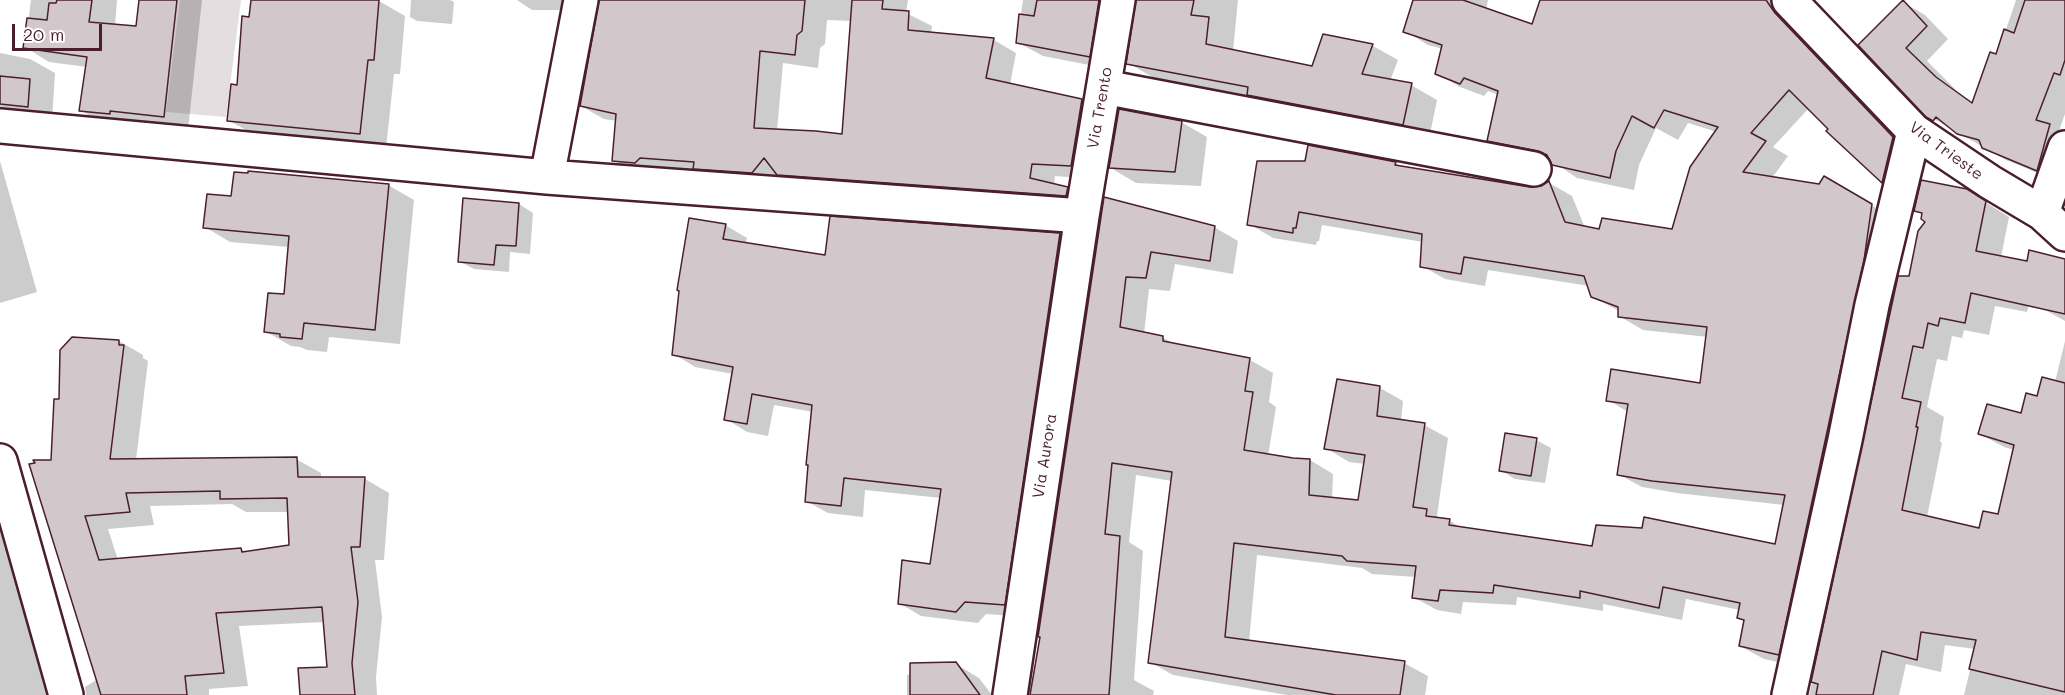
<!DOCTYPE html>
<style>
body{margin:0}
#map{position:relative;width:2065px;height:695px;overflow:hidden;background:#fff;font-family:Mali,sans-serif}
canvas{display:block}
.scale{position:absolute;left:12px;top:24px;width:90px;height:27px;box-sizing:border-box;border:3px solid #4a1f2b;border-top:0;padding-left:8px;font-size:18px;line-height:21px;white-space:nowrap;color:#4a1f2b;-webkit-text-stroke:4px #fff;paint-order:stroke}
</style>
<div id="map">
<canvas width="2065" height="695"></canvas>
<div class="scale">20 m</div>
</div>
<script>
const ctx = document.querySelector('canvas').getContext('2d');
ctx.lineJoin = 'round';
function paint(path, color) {
  ctx.fillStyle = color;
  ctx.fill(path, 'evenodd');
}
function shape(rows) {
  const path = new Path2D();
  for (const r of rows) {
    path.moveTo(r[0], r[1]);
    for (let i = 2; i < r.length; i += 2) path.lineTo(r[i], r[i + 1]);
  }
  return path;
}
function trace(path, color, width, dash) {
  ctx.strokeStyle = color;
  ctx.lineWidth = width;
  ctx.lineCap = dash ? 'butt' : 'round';
  ctx.setLineDash(dash || []);
  ctx.stroke(path);
}
function label(font, color, halo, rows, align = 'center') {
  ctx.font = font + ' Mali,sans-serif';
  ctx.lineWidth = 4.5;
  ctx.setLineDash([]);
  ctx.textBaseline = 'middle';
  ctx.strokeStyle = halo;
  ctx.fillStyle = color;
  for (const [text, x, y, turn = 0] of rows) {
    ctx.save();
    ctx.translate(x, y);
    ctx.rotate((+turn || 0) * Math.PI / 180);
    ctx.textAlign = isNaN(turn) ? turn : align;
    if (halo) ctx.strokeText(text, 0, 0);
    ctx.fillText(text, 0, 0);
    ctx.restore();
  }
}
const green = shape([
 [180,0,241,0,226,117,166,112]
]);
const shadow = shape([
 [31,0,117,0,115,26,137,28,140,0,202,0,188,130,105,125,80,110,87,67,49,62,25,47],
 [252,0,379,1,405,16,400,74,394,74,386,148,255,135,228,120,238,87],
 [411,0,450,0,454,2,452,24,417,21,410,17],
 [517,0,576,0,576,10,532,10],
 [601,0,908,0,906,13,932,26,931,34,994,40,1016,53,1010,85,1082,101,1105,114,1094,179,1055,176,1054,185,1067,189,1090,202,801,187,782,176,775,185,636,173,613,160,617,121,604,119,581,106],
 [827,20,852,21,843,136,777,131,783,63,818,68,820,48,825,44],
 [1023,0,1114,0,1115,70,1043,56,1017,42],
 [1138,0,1238,0,1233,51,1313,68,1324,36,1373,46,1398,60,1390,81,1411,85,1437,100,1429,139,1274,109,1252,96,1154,78,1128,63],
 [1415,0,1488,0,1486,10,1533,26,1541,0,1777,0,1916,151,1906,195,1883,182,1828,131,1830,129,1809,108,1773,147,1788,156,1772,178,1819,185,1824,178,1895,219,1802,667,1764,659,1740,646,1745,622,1738,618,1740,610,1686,599,1682,620,1603,604,1603,611,1517,597,1516,605,1463,602,1461,614,1437,610,1413,597,1416,577,1372,574,1362,568,1257,555,1249,642,1404,663,1428,676,1425,695,1287,695,1173,675,1150,662,1172,481,1136,475,1129,542,1143,551,1134,680,1154,691,1153,695,1031,695,1042,637,1105,199,1214,227,1238,241,1233,274,1175,264,1170,291,1149,289,1144,334,1162,337,1176,345,1250,360,1273,373,1269,402,1276,407,1268,456,1310,460,1333,474,1332,499,1360,502,1365,464,1349,462,1326,448,1380,388,1403,401,1401,421,1424,425,1448,438,1437,516,1450,521,1464,529,1593,548,1776,546,1784,505,1677,493,1642,487,1618,474,1628,412,1608,400,1701,385,1708,337,1643,330,1619,316,1619,311,1592,296,1589,286,1488,270,1485,286,1445,279,1422,266,1423,242,1322,225,1319,241,1317,241,1316,245,1273,238,1249,224,1395,163,1402,167,1530,189,1541,188,1549,183,1572,196,1585,228,1601,231,1673,231,1717,132,1688,123,1678,140,1656,128,1639,165,1634,190,1577,178,1552,161,1512,154,1489,140,1499,95,1488,91,1484,96,1460,87,1436,73,1443,49,1428,45,1405,31],
 [2016,0,2065,0,2065,114,2059,131,2065,134,2060,182,2006,160,1927,115,1860,45,1903,2,1925,15,1948,39,1927,61,1958,92,1974,103,1997,56],
 [0,53,30,59,55,73,52,120,0,115],
 [1181,122,1207,137,1201,186,1136,183,1111,168],
 [0,161,37,292,0,303],
 [388,185,414,200,400,344,329,337,327,352,307,350,300,347,291,346,265,331,285,296,289,247,230,242,205,227,233,198],
 [1966,190,2009,217,2001,257,2037,274,2027,312,1995,306,1989,335,1964,330,1962,338,1952,336,1947,361,1937,359,1927,407,1944,417,1940,441,1942,443,1927,517,1980,529,1999,516,2014,450,2004,447,1980,434,2023,415,2055,382,2065,341,2065,695,1964,695,1975,649,1945,645,1941,672,1906,664,1899,695,1809,695,1911,277,1927,222,1923,215,1916,210],
 [519,204,533,213,530,254,510,252,509,272,474,269,459,261],
 [831,218,1060,235,1081,247,1026,617,986,614,978,623,921,616,899,603,931,566,941,498,865,490,863,517,828,513,806,501,813,412,774,405,768,436,747,432,726,419,733,374,695,367,674,354,725,225,747,238,746,244,826,257],
 [2065,267,2065,321,2038,306],
 [119,341,143,355,143,358,148,361,136,460,296,459,321,473,321,479,365,479,389,493,384,560,375,560,382,617,376,677,377,695,301,695,329,669,325,622,239,626,248,686,209,689,209,695,86,695,85,687,98,679,52,461,60,400],
 [232,504,246,512,289,512,290,546,247,553,240,549,118,560,108,529,154,525,150,506],
 [1536,440,1551,448,1545,483,1515,479,1500,470],
 [0,470,49,695,0,695],
 [956,664,979,678,992,695,907,695,907,675]
]);
const building = shape([
 [57,0,92,0,89,22,136,26,139,0,177,0,164,117,110,111,110,114,79,111,87,57,23,48,27,18,47,20,49,3,56,3,57,0],
 [251,0,379,0,374,60,368,60,360,134,227,121,231,84,237,85,242,16,249,17,251,0],
 [599,0,805,0,802,31,797,35,795,55,760,51,754,128,816,131,842,134,852,0,883,0,882,9,909,11,908,30,994,38,986,78,1082,99,1071,166,1032,164,1030,178,1068,187,1066,196,777,175,764,158,752,173,693,169,694,162,640,158,635,163,612,161,616,114,580,106,599,0],
 [1037,0,1099,0,1090,57,1016,43,1019,14,1034,16,1037,0],
 [1136,0,1194,0,1191,15,1209,17,1206,44,1312,66,1323,34,1373,44,1362,74,1412,83,1403,125,1247,95,1248,87,1126,64,1136,0],
 [1413,0,1463,0,1532,24,1540,0,1766,0,1775,13,1893,137,1882,183,1826,131,1828,129,1789,90,1751,133,1766,141,1743,172,1819,184,1824,176,1872,204,1864,260,1779,655,1739,646,1744,620,1737,618,1740,603,1663,587,1659,608,1580,591,1580,598,1494,585,1493,593,1440,590,1438,601,1412,598,1416,566,1347,561,1342,556,1234,543,1225,637,1405,661,1400,695,1336,695,1148,663,1172,472,1112,463,1105,534,1120,536,1109,695,1030,695,1040,637,1038,637,1104,197,1215,226,1210,261,1151,252,1146,278,1126,277,1120,327,1163,336,1163,341,1250,358,1245,391,1253,392,1244,450,1293,458,1310,459,1309,495,1358,500,1365,455,1324,449,1337,379,1380,386,1377,416,1425,423,1413,507,1427,509,1426,516,1450,519,1449,525,1592,546,1596,525,1642,528,1644,517,1775,544,1785,495,1652,481,1617,475,1628,404,1606,401,1611,369,1700,383,1707,327,1618,317,1618,307,1591,297,1584,276,1464,257,1461,274,1420,267,1422,234,1299,212,1296,228,1293,228,1293,233,1247,225,1257,161,1305,161,1308,145,1396,162,1395,165,1530,187,1541,186,1549,181,1565,222,1599,229,1602,218,1672,229,1690,167,1718,127,1664,110,1654,128,1632,116,1616,151,1610,178,1552,165,1547,155,1538,151,1487,141,1498,91,1464,78,1460,84,1435,74,1442,45,1403,32,1413,0],
 [1903,0,1927,26,1906,48,1936,77,1972,103,1990,52,1996,54,2004,29,2014,33,2025,0,2065,0,2065,60,2060,75,2054,73,2036,120,2050,124,2037,171,1982,148,1979,140,1957,134,1936,117,1933,121,1926,117,1858,45,1903,0],
 [0,76,30,79,28,107,0,104,0,76],
 [1119,109,1182,121,1175,172,1109,168,1119,109],
 [248,171,389,184,375,330,304,323,302,339,280,337,280,334,264,332,268,293,284,294,289,236,203,228,207,194,231,196,234,172,248,173,248,171],
 [1921,180,1967,189,1986,201,1976,251,2027,261,2029,250,2065,259,2065,314,1971,293,1965,323,1940,318,1938,326,1928,323,1923,348,1913,346,1902,398,1921,402,1916,427,1918,427,1902,510,1979,528,1983,511,1998,514,2014,445,1978,434,1987,404,2021,413,2026,393,2037,396,2042,377,2065,383,2065,692,1969,669,1976,640,1921,632,1917,660,1882,651,1873,695,1816,695,1818,684,1811,682,1898,276,1909,276,1918,231,1925,222,1921,219,1922,213,1914,211,1921,180],
 [463,198,519,203,516,246,496,245,494,265,458,262,463,198],
 [830,216,1060,233,1005,605,965,602,956,612,898,604,902,560,930,564,941,489,844,478,841,506,805,502,808,465,806,465,812,405,752,394,747,424,724,420,733,367,672,355,679,291,677,290,689,218,726,224,723,239,825,255,830,216],
 [72,337,119,340,119,345,124,345,110,459,297,457,298,477,365,477,360,547,351,547,358,602,352,663,355,695,300,695,298,668,327,667,322,607,216,613,224,673,185,676,187,695,101,695,29,464,35,463,33,460,51,460,54,399,59,399,60,350,72,337],
 [220,491,220,499,287,498,289,545,242,552,241,548,99,560,85,516,130,512,126,493,220,491],
 [1505,433,1537,438,1531,476,1499,471,1505,433],
 [956,662,980,695,910,695,910,663,956,662]
]);
const minor = shape([
 [1789,0,1914,131,1990,182,2042,213,2065,234],
 [1104,87,1534,169],
 [0,126,547,177,1082,216],
 [547,177,581,0],
 [2042,213,2065,148],
 [0,461,66,695],
 [1010,695,1082,216,1118,0],
 [1789,695,1845,440,1872,305,1914,131]
]);
const streetNames = [
 ["Via Trento",1100,108,-80],
 ["Via Trieste",1946,151,36],
 ["Via Aurora",1045,456,-81]
];
paint(green, '#e5dee0');
paint(shadow, '#0003');
paint(building, '#d2c7cb');
trace(building, '#4a1f2b', 1.5);
trace(minor, '#4a1f2b', 38);
trace(minor, '#fff', 33);
label('16px', '#4a1f2b', '#fff', streetNames);
</script>
